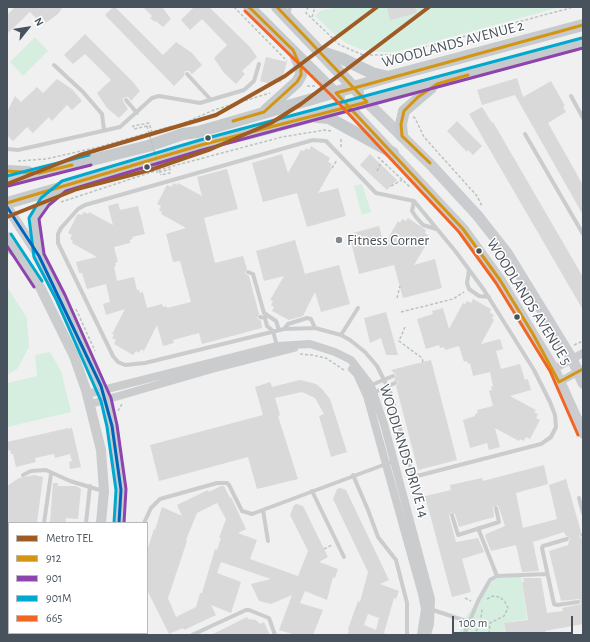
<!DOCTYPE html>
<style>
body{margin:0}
#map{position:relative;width:590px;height:642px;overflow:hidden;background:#f0f0f0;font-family:"Alegreya Sans",sans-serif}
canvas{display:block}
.frame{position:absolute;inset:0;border:8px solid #48525c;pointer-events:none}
.legend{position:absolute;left:8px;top:522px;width:140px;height:112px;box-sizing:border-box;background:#fff;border:1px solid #b6babe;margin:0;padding:5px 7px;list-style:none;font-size:12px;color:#48525c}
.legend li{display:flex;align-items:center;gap:8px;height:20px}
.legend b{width:20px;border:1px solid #b6babe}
.north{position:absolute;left:8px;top:8px;width:40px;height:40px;-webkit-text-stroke:3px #fff;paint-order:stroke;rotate:60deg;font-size:11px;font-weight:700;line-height:16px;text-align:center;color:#48525c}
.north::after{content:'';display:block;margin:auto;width:14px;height:18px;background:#48525c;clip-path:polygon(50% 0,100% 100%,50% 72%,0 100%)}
.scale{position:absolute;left:452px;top:616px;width:121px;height:18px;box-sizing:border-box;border:2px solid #48525c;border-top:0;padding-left:5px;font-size:12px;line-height:14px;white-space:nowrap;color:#48525c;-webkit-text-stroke:3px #fff;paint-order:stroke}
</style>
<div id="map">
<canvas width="590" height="642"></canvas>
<div class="frame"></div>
<ul class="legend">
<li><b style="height:5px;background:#9d5b25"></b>Metro TEL</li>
<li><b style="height:5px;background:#d49512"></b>912</li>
<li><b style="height:5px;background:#8e44ad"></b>901</li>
<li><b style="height:5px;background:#00a9ce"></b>901M</li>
<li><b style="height:5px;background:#f26522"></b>665</li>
</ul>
<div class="north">N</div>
<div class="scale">100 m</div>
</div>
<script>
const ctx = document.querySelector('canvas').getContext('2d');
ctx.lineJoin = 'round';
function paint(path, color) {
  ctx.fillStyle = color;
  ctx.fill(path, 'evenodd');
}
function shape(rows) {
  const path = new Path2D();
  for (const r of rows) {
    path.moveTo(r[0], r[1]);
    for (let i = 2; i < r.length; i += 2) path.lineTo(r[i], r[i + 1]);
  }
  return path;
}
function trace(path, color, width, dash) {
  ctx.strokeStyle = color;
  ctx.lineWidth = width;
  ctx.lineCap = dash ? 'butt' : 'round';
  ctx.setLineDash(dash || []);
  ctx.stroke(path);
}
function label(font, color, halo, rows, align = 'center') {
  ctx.font = font + ' "Alegreya Sans",sans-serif';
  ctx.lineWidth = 3;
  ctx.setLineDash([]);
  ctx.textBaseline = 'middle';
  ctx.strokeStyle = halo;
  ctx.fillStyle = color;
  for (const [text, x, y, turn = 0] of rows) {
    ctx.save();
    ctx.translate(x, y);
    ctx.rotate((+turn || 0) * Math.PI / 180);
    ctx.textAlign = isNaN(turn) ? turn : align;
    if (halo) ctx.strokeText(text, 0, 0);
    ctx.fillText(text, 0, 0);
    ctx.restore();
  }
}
const green = shape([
 [336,7,561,7,396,52,376,52,360,49,346,43,333,33,315,16,320,11],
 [35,37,48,51,23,76,10,62],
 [362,184,371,212,362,215,354,186],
 [7,287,27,318,29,347,17,369,7,375],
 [50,352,61,371,71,412,7,427,7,383,37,376,35,355],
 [521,576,527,619,504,623,505,635,458,635,467,615,492,582,498,578]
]);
const building = shape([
 [15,7,63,7,58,14,43,25,30,12,7,34,7,15],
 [113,7,115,7,163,55,176,42,192,53,202,65,192,74,189,71,185,71,184,76,174,86,105,15],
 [143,7,162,7,171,19,163,27,156,21,155,22,150,18,152,16],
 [194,7,209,7,250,47,257,57,242,71,245,74,236,84,224,73,214,58,227,45,202,19,190,30,181,20],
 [387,7,415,7,417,13,390,20],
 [85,34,133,82,140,91,131,101,128,97,123,98,123,101,128,109,119,118,107,108,97,93,111,80,85,54,73,64,64,55],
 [266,57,287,62,281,83,275,81,274,85,260,81],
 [517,78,523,97,551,81,565,106,563,107,566,112,548,123,583,185,583,215,515,95,482,105,477,90],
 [57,79,72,89,82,101,72,110,67,105,52,121,49,117,33,133,27,127,13,141,7,135,7,112,15,96,21,102,37,87,43,93],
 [482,107,492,123,493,122,583,277,583,310,469,114],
 [457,121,482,146,473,155,468,150,467,152,447,131],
 [311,146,330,158,328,162,332,164,330,167,332,168,318,193,338,188,346,216,307,227,297,193,263,202,252,163,282,154,288,173,301,150,304,151,306,148,309,150],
 [370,154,397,180,387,190,360,165],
 [227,169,238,209,204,218,215,263,243,256,247,269,245,273,249,276,259,314,257,318,261,321,262,328,202,344,199,333,173,340,174,343,163,346,157,325,144,351,141,349,139,353,136,351,133,355,114,344,116,340,112,338,114,335,112,334,125,309,106,315,103,304,110,302,106,284,87,289,82,273,79,273,76,262,97,257,72,243,73,241,70,239,72,235,68,233,77,215,79,214,82,215,84,212,88,214,89,212,113,225,108,206,118,203,120,210,138,206,145,234,132,237,133,239,130,240,130,243,114,247,118,262,115,263,116,266,114,267,117,281,134,277,137,290,139,290,140,293,143,292,147,308,162,304,163,307,166,306,167,308,191,302,180,261,173,262,166,234,186,228,161,214,162,212,159,210,161,206,157,204,167,185,171,187,174,183,177,185,178,183,202,196,197,177],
 [408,218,426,230,425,233,428,235,427,239,429,240,414,265,435,259,442,288,403,298,394,265,359,274,349,234,379,226,384,245,398,221,400,223,402,219,406,221],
 [295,240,305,274,339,265,350,304,321,312,315,292,303,316,289,320,272,311,274,307,271,305,273,301,270,300,284,276,264,281,256,251],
 [473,299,491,309,490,313,494,315,492,318,494,320,481,344,500,339,503,349,496,351,501,369,520,364,525,380,528,379,531,390,510,396,536,410,534,412,538,414,536,418,540,420,530,439,526,437,524,441,520,439,519,441,495,428,500,447,489,450,487,443,470,448,463,420,475,416,475,414,478,413,477,410,493,406,489,391,492,390,491,387,493,386,490,372,473,376,470,363,468,364,467,361,464,362,459,346,445,350,444,347,440,348,439,345,426,349,417,319,433,314,432,311,443,308,449,329,463,303,465,304,467,301,471,303],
 [386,312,398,355,386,355,381,338,370,343,364,318],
 [431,360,457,460,418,470,396,386,398,382,394,380,396,375,391,370],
 [300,380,316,384,322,389,330,399,347,452,331,457,319,416,324,414,315,398,302,392,275,398,280,415,278,416,298,479,257,489,248,457,159,481,150,445,263,415,255,387,270,382,272,387],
 [68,428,68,429,72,428,81,467,70,469,69,462,72,461,70,454,55,458,54,454,35,458,36,462,16,467,13,454,11,454,10,450,7,451,7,442],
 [544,465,548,484,516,493,523,528,557,519,549,485,566,479,581,532,579,536,583,540,583,624,545,631,546,635,506,635,504,623,528,620,522,582,524,582,523,578,541,578,547,613,563,611,562,608,581,604,579,599,561,601,549,551,568,545,570,538,566,536,564,532,533,542,539,571,522,572,516,545,491,551,485,536,486,534,505,526,498,505,493,507,494,517,459,527,455,514,451,512,449,516,456,542,478,538,484,552,462,559,471,592,452,597,425,496,451,490,450,485,482,478,483,481],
 [34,475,43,477,37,523,7,523,7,486,19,478],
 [53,483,58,483,58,486,76,486,81,489,78,519,66,518,66,523,50,523],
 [221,486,224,486,230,498,231,497,246,529,238,533,257,540,250,559,298,576,308,551,290,515,294,505,297,504,303,506,328,557,319,562,338,569,335,578,333,577,327,600,305,591,300,603,323,610,313,635,295,635,279,630,292,595,271,604,259,601,251,584,271,579,221,562,217,573,241,582,231,613,211,605,216,615,184,630,183,628,169,634,147,590,147,551,154,529,155,530,162,507,182,516,177,505,208,490,209,492],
 [217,503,226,519,219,538,221,538,217,550,215,549,202,593,200,593,196,607,176,617,168,598,187,541,186,540,197,513],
 [340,488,346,490,389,580,380,584,399,591,396,599,394,598,384,633,388,635,347,635,349,630,348,629,358,601,360,602,368,572,333,499,337,489],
 [368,614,379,618,376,630,364,625],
 [247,617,248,619,256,620,260,624,264,622,270,635,211,635]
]);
const path = shape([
 [234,7,287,61],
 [308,7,306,13,340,45,363,55,394,55,574,7],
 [312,17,315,7],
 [307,86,315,86],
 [413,117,415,118,424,137,477,196,482,206],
 [184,123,214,110,270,93],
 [147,126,134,129,133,126,149,123,152,132],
 [341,147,341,137],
 [378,157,410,187],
 [18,161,46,159,99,147,172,126],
 [332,168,337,160],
 [157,170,157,173,170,169,170,173,161,175],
 [158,170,282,137,325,130,331,131],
 [377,171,382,161],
 [391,186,402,180],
 [61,202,155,171],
 [397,298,400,286],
 [76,309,95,351],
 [401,312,453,299,464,292],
 [405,327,399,341,422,358,423,362],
 [574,345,583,341],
 [300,354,312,355,326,358,344,370],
 [118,411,122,404],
 [324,549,332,545],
 [465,598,471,601],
 [487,599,493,596,500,597,505,602,508,608,504,616,490,623,489,635],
 [64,635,65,633],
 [473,635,480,626,482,609]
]);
const service = shape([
 [288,16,290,7],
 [54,65,83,92,102,114,104,130],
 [187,74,211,100],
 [571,96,583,118],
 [126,100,137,113],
 [525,134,583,234],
 [313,140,326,141,376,193,414,201,456,252,484,290,534,370,550,402,555,415,556,427,551,437,541,444,417,476,411,470,391,394,377,366,365,352,350,340,341,335,315,328,284,329,145,363,125,365,118,362,113,356,58,243,58,234,61,228,78,209,85,205,313,140],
 [7,149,18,150,120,127,152,98,159,96,200,103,244,90,254,81,259,64],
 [414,201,412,211,416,217,423,225,436,229],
 [469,270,467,283,469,289,479,296,489,297],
 [248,272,253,274,264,313,276,321,279,330],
 [260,317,265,318,267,326,273,331,277,346],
 [284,329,288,324,307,318,311,319,315,328],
 [341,335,358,308],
 [369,386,393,376],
 [373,393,395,383],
 [23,475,31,471,46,470,70,481,103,491],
 [353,475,368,510,378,537,396,560,407,603,407,635],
 [312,491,344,557],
 [579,498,583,513],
 [263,510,268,541],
 [452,515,458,535,499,522,496,508],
 [44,523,51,474],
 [86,523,90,486],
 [144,523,151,508,160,499,217,483,227,483,229,485,242,511,252,514,394,461],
 [478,528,497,576],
 [582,535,583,535],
 [567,539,543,546,542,548,554,604,557,605,578,602],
 [430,609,469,622],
 [136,633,139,635],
 [9,635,10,633],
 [57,635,57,633],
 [192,635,246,610,249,610,269,618,275,635],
 [464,635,478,601,490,580,497,576,547,574]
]);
const minor = shape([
 [352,369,357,374,367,396,422,594,425,609,421,635],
 [554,369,583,353],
 [559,382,583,369],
 [87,394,277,346,310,344,335,352,351,360,371,386,384,424,431,599,430,624,427,635],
 [91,404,212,369,294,348],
 [105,633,106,635]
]);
const tertiary = shape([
 [7,207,39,256,49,276,101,386,112,426,121,490,119,523],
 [7,237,40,287,74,356,86,390,101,450,104,491,101,523],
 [75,635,76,633],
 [94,635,95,633]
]);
const secondary = shape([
 [367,102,431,165,477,215,507,253,572,359,583,383],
 [348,106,463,229,500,280,554,369,583,433]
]);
const primary = shape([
 [249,7,339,97],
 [277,7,358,92],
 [322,52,343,59,372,73,388,77],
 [266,110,297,82,301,75,301,68,296,57],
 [317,117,329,118,393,153],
 [402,136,401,124,404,111,431,88],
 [7,171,28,172],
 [7,181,148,146,183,134,198,132,388,77,583,25],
 [7,203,102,176,201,145,251,133,583,43],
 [7,245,19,254],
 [39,256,34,218,45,202,60,189]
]);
const pathBridge = shape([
 [147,126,161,175]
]);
const bus1 = shape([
 [583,25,336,93,463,229,500,280,533,334,559,382,583,369],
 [233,121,264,112,297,82,301,75,301,68,293,50,249,7],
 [430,163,402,136,401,124,404,111,418,97,437,84,468,75],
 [7,171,39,173,72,165],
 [7,203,201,145,367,102,277,7]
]);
const bus2 = shape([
 [8,186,91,165],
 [7,246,34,287],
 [124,523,126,489,117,425,111,398,65,295,44,254,39,219,49,205,66,191,202,150,583,48]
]);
const bus3 = shape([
 [7,176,89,155],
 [11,234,42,281],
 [114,523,116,490,107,427,101,401,56,299,34,257,29,218,41,198,62,181,200,140,582,38]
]);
const bus4 = shape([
 [245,11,332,96,459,232,496,283,550,371,578,435]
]);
const bus5 = shape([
 [7,207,39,256,101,386,112,426,121,490,119,523]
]);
const metro1 = shape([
 [7,184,80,155,216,115,285,76,377,7],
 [7,217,77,189,150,170,211,149,271,123,301,104,429,7]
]);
const markers = [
 [208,138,3.5,"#48525c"],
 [147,167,3.5,"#48525c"],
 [339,240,4,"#838990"],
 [479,251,3.5,"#48525c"],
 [517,317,3.5,"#48525c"]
];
const streetNames = [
 ["WOODLANDS AVENUE 2",453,44,-15],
 ["WOODLANDS AVENUE 5",529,302,58],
 ["WOODLANDS DRIVE 14",404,451,73]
];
const poiNames = [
 ["Fitness Corner",347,240]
];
paint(green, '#d5eedf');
paint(building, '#d9d9da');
trace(path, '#b8c4c0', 1.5, [3, 2]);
trace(service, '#caccce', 4);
trace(minor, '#caccce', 8);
trace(tertiary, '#caccce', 10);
trace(secondary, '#cbcccf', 11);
trace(primary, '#c6cacc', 12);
trace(pathBridge, '#b8c4c0', 1.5, [3, 2]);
trace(bus1, '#d49512', 3);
trace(bus2, '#8e44ad', 3);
trace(bus3, '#00a9ce', 3);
trace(bus4, '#f26522', 3);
trace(bus5, '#0065bd', 3);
trace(metro1, '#9d5b25', 4);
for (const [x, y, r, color] of markers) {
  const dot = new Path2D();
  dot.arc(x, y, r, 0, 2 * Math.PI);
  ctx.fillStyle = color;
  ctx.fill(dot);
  trace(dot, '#fff', 1.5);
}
label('15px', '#48525c', '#fff', streetNames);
label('15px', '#48525c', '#fff', poiNames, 'left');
</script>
